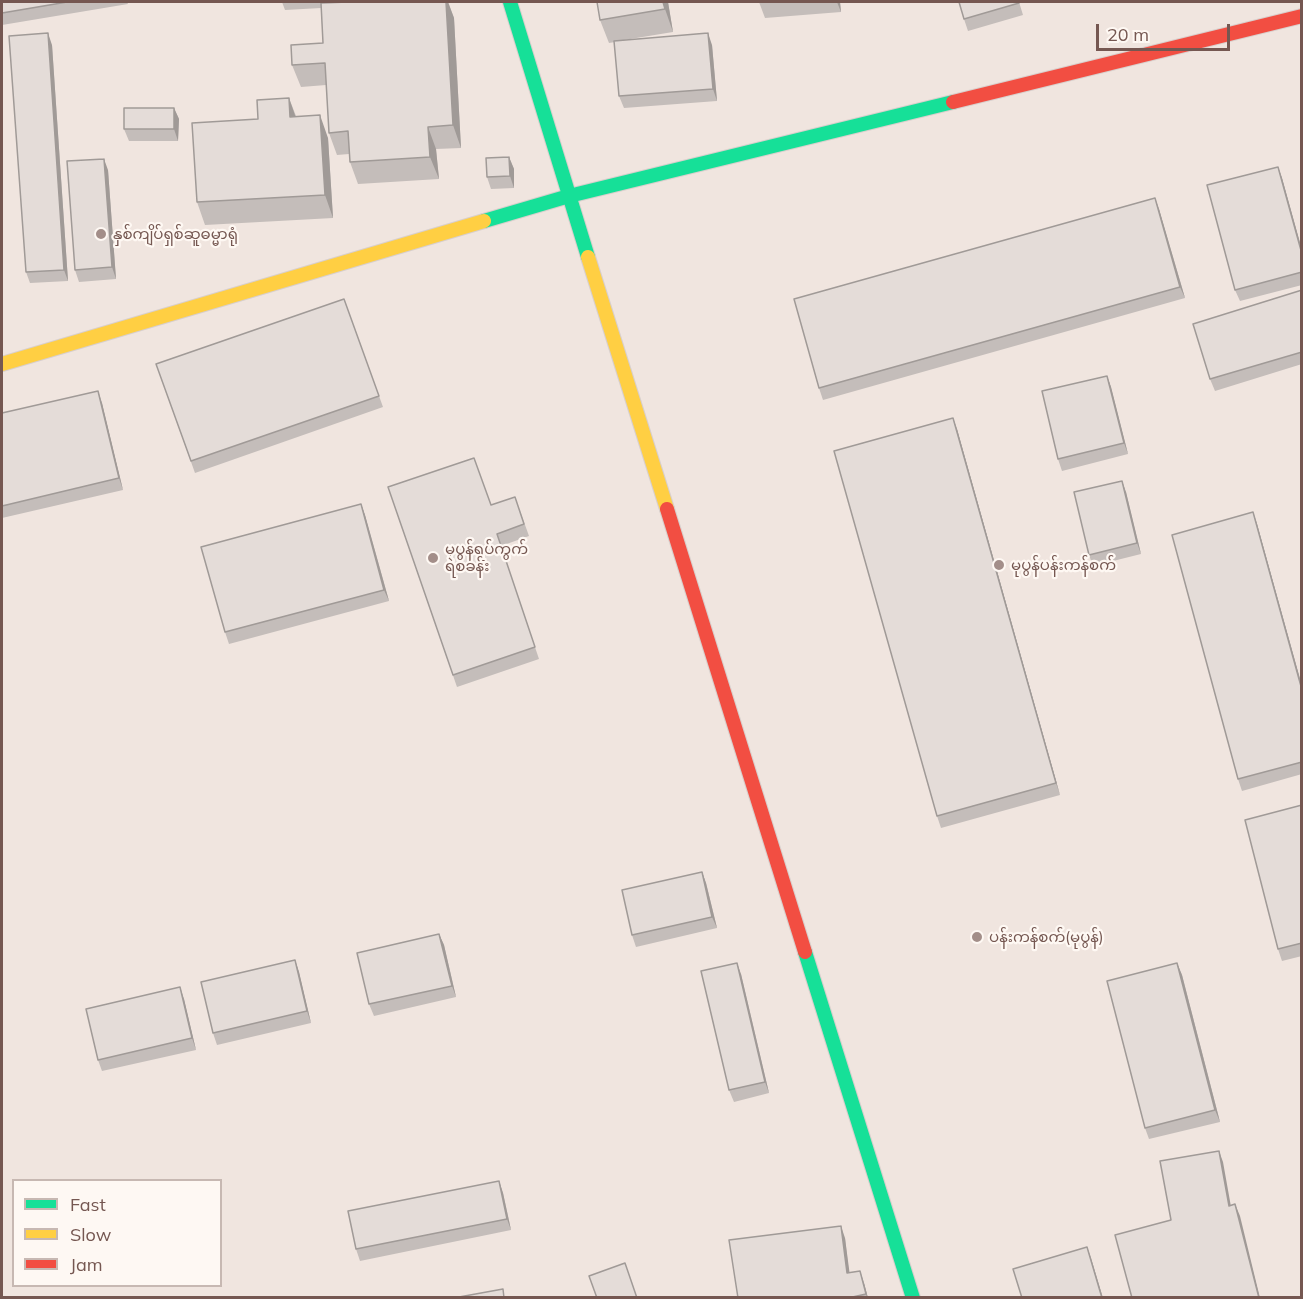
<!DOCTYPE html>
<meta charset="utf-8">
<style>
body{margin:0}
#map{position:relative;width:1303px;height:1299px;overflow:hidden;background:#f8f4f0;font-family:Mulish,sans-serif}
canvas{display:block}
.frame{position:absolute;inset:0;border:3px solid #755751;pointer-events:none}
.legend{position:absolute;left:12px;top:1179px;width:210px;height:108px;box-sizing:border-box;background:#fef8f3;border:2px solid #c7b8b2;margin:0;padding:8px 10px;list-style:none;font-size:18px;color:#755751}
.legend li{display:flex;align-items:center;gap:12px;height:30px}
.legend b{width:30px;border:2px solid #c7b8b2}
.scale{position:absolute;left:1096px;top:24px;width:134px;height:27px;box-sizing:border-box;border:3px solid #755751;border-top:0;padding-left:8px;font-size:18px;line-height:21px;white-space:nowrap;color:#755751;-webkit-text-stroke:4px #fef8f3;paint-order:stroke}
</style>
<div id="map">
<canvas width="1303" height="1299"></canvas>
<div class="frame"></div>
<ul class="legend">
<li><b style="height:8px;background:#16e098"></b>Fast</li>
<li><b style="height:8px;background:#ffcf43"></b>Slow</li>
<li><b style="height:8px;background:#f24e42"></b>Jam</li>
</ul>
<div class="scale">20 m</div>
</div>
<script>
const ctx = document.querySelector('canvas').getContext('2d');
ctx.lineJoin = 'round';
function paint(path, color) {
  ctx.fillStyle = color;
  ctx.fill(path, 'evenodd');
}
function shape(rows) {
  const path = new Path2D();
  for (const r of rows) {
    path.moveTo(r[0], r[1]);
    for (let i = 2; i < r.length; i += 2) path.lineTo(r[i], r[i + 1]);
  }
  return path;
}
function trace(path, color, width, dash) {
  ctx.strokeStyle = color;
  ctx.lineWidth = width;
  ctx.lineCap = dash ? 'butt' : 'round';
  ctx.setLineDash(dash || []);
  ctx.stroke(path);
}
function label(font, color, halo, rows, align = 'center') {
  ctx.font = font + ' Mulish,"Noto Sans Myanmar",sans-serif';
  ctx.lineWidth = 4.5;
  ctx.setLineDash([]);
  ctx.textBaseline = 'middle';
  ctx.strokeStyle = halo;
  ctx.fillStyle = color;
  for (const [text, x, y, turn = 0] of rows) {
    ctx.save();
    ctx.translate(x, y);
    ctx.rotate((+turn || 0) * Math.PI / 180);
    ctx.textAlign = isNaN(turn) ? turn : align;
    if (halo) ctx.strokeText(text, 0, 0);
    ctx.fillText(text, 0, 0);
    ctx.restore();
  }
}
const residential = shape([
 [2,2,1301,2,1301,1297,2,1298],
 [14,1180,220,1180,220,1286,14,1286]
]);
const fast = shape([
 [510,2,588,257],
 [484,221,569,196,953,102],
 [805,952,913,1298]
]);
const slow = shape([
 [588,257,667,509],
 [2,364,484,221]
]);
const jam = shape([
 [953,102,1302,16],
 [667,509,805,952]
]);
const wall = shape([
 [2,2,127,2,128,4,2,25],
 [282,2,448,2,454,18,461,148,436,149,439,179,358,184,350,162,349,154,337,155,329,133,326,85,301,87,292,65,323,43,321,8,285,10],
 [668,2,673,32,624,40,712,45,717,101,624,108,619,96,615,42,609,43,600,20],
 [759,2,840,2,841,12,765,18],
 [1019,2,1023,15,968,31,964,19],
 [52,45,68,281,30,283,26,272],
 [289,98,296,116,328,138,333,218,205,225,197,202,258,119],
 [174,108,179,119,178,141,129,141,124,129],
 [509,157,514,169,514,188,491,189,487,177],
 [1278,167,1282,178,1302,250,1302,285,1240,301,1235,290],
 [108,170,116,279,79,282,75,270],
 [1159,209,1185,298,823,400,819,388],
 [1302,290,1302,364,1215,391,1210,379],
 [344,299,383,407,195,473,156,364],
 [1107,376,1111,387,1128,454,1062,471,1058,459],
 [102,403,123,490,2,518,2,413],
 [957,429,1060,795,941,828,937,816],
 [388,487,491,505,515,497,529,536,501,546,539,659,457,687],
 [1126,492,1141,554,1093,566,1089,555],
 [361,504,365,515,389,601,229,644,225,632],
 [1253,512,1257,524,1302,686,1302,774,1242,791,1238,779],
 [1302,805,1302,956,1282,961,1278,949],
 [702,872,706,883,717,928,636,947,632,935],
 [439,934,444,945,456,997,374,1016,369,1004],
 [295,960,299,972,311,1023,217,1045,213,1033],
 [1177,963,1182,975,1220,1122,1149,1139,1145,1128],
 [741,974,769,1093,734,1102,729,1090],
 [184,999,196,1050,102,1071,98,1060],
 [499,1181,503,1193,511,1230,360,1261,356,1249],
 [845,1238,849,1273,864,1283,868,1298,738,1298]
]);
const shadedWall = shape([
 [446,2,448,2,454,18,461,148,453,125],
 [663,2,668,2,673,32,665,9],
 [837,2,840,2,841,12],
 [48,33,52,45,68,281,64,270],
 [708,33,712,45,717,101,713,89],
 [289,98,297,121,290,117],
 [174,108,179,119,178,141,174,129],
 [320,115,328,138,333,218,325,195],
 [428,127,436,149,439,179,430,157],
 [509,157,514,169,514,188,510,176],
 [104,159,108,170,116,279,112,267],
 [1278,167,1282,178,1302,250,1302,254],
 [1155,198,1159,209,1185,298,1180,287],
 [1107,376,1111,387,1128,454,1124,443],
 [98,391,102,403,123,490,119,478],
 [953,418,957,429,1060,795,1056,783],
 [1122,481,1126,492,1141,554,1137,543],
 [361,504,365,515,389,601,384,590],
 [1253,512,1257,524,1302,686,1302,690],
 [702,872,706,883,717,928,712,917],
 [439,934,444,945,456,997,452,986],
 [295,960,299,972,311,1023,307,1011],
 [737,963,741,974,769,1093,765,1082],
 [1177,963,1182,975,1220,1122,1215,1110],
 [180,987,184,999,196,1050,192,1038],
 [1219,1151,1223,1162,1233,1218,1229,1206],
 [499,1181,503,1193,511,1230,507,1219],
 [1235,1204,1240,1216,1260,1298,1259,1298],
 [841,1226,845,1238,851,1284,847,1273],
 [1087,1247,1091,1258,1103,1298,1102,1298],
 [860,1271,864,1283,868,1298,867,1298,866,1294]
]);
const building = shape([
 [2,2,67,2,2,13,2,2],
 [348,2,446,2,453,125,428,127,430,157,350,162,348,131,329,133,325,63,292,65,291,45,323,43,321,3,348,2],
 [597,2,663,2,665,9,600,20,597,2],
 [959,2,1018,2,1019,3,964,19,959,2],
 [48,33,64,270,26,272,9,36,48,33],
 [708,33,713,89,619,96,614,41,708,33],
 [289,98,290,117,320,115,325,195,197,202,192,123,258,119,257,100,289,98],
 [124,108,174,108,174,129,124,129,124,108],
 [509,157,510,176,487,177,486,158,509,157],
 [104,159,112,267,75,270,67,161,104,159],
 [1278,167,1302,254,1302,272,1235,290,1207,185,1278,167],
 [1155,198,1180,287,819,388,794,299,1155,198],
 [1302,290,1302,352,1210,379,1193,324,1302,290],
 [344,299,379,396,191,461,156,364,344,299],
 [1107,376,1124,443,1058,459,1042,391,1107,376],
 [98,391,119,478,2,506,2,413,98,391],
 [953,418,1056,783,937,816,834,451,953,418],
 [474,458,491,505,515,497,524,524,497,534,535,647,453,675,388,487,474,458],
 [1122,481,1137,543,1089,555,1074,492,1122,481],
 [361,504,384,590,225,632,201,547,361,504],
 [1253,512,1302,690,1302,762,1238,779,1172,535,1253,512],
 [1302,805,1302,943,1278,949,1245,820,1302,805],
 [702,872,712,917,632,935,622,890,702,872],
 [439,934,452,986,369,1004,357,953,439,934],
 [295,960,307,1011,213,1033,201,982,295,960],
 [737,963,765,1082,729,1090,701,971,737,963],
 [1177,963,1215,1110,1145,1128,1107,981,1177,963],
 [180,987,192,1038,98,1060,86,1009,180,987],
 [1219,1151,1229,1206,1235,1204,1259,1298,1132,1298,1115,1235,1171,1220,1160,1161,1219,1151],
 [499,1181,507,1219,356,1249,348,1211,499,1181],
 [841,1226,847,1273,860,1271,866,1294,848,1298,738,1298,729,1240,841,1226],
 [1087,1247,1102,1298,1022,1298,1013,1269,1087,1247],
 [625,1263,637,1298,597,1298,589,1276,625,1263],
 [503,1289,504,1298,460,1298,459,1297,503,1289]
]);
const markers = [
 [101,234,6,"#a38e89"],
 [433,558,6,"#a38e89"],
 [999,565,6,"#a38e89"],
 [977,937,6,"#a38e89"]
];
const poiNames = [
 ["နှစ်ကျိပ်ရှစ်ဆူဓမ္မာရုံ",113,234],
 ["မုပွန်ရပ်ကွက်",445,549],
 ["ရဲစခန်း",445,566],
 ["မုပွန်ပန်းကန်စက်",1011,565],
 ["ပန်းကန်စက်(မုပွန်)",989,937]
];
paint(residential, '#f0e5df');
trace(fast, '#d8cfcc', 16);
trace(slow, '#d8cfcc', 16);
trace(jam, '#d8cfcc', 16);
trace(fast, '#16e098', 14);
trace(slow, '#ffcf43', 14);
trace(jam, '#f24e42', 14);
paint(wall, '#c4bdba');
paint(shadedWall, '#a09a97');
paint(building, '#e4dcd8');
trace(building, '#a09a97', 1.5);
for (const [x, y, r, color] of markers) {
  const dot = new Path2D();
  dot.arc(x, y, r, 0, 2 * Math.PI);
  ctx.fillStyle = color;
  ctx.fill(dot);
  trace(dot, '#fef8f3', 2);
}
label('15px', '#755751', '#fef8f3', poiNames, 'left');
</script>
